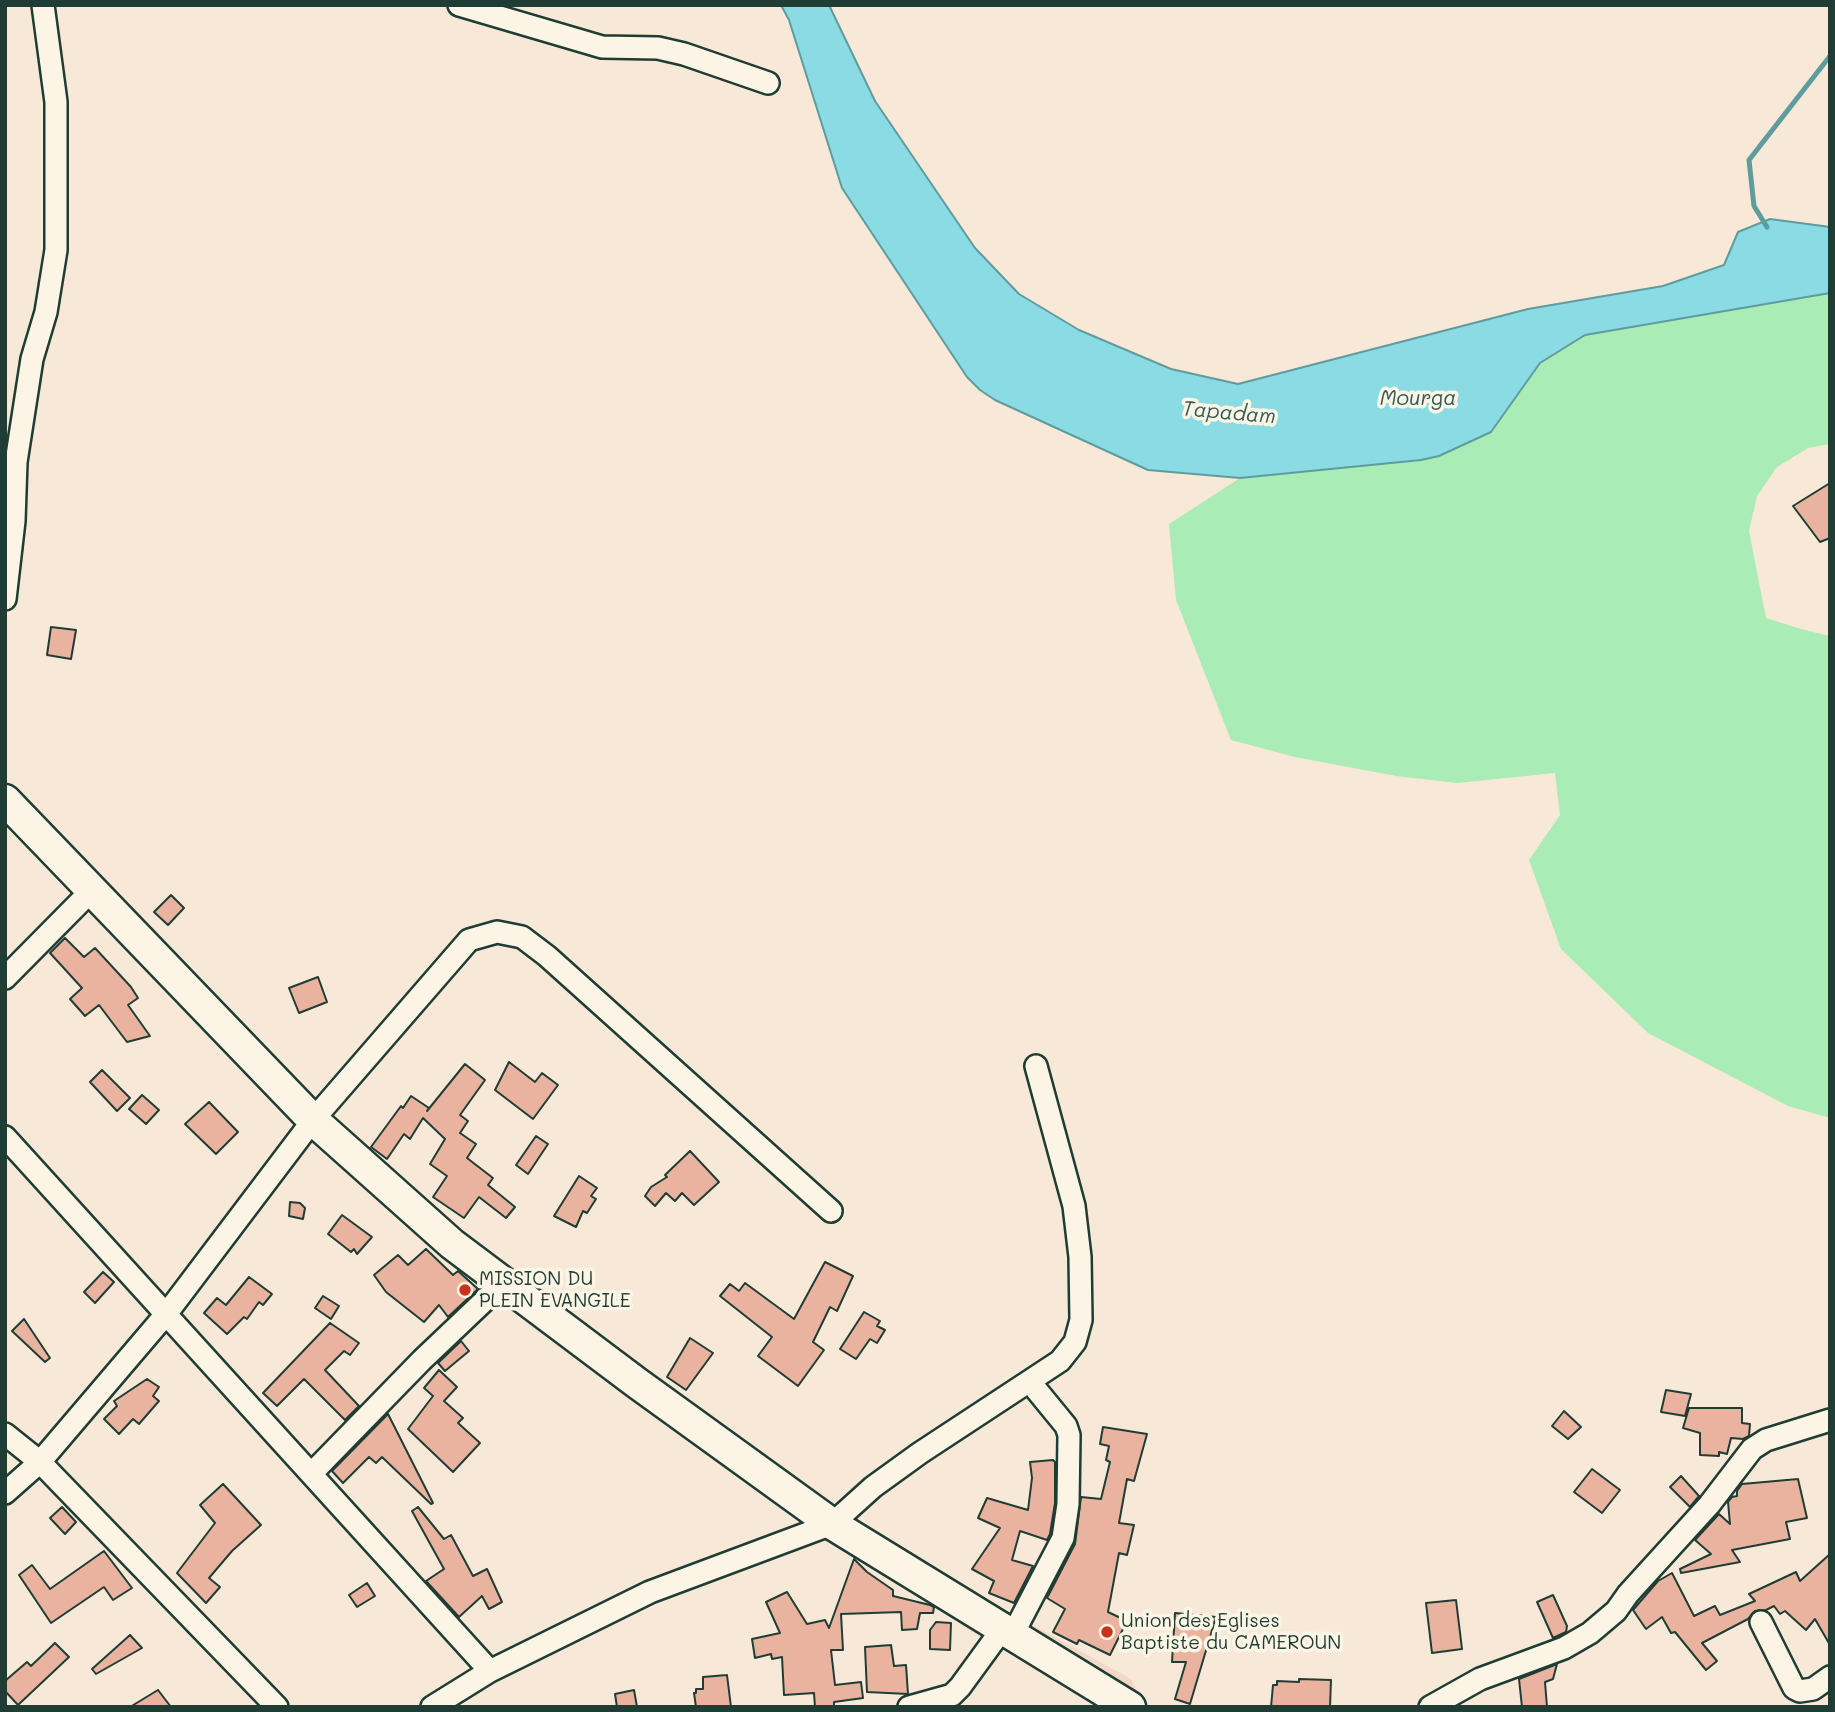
<!DOCTYPE html>
<style>
body{margin:0}
#map{position:relative;width:1835px;height:1712px;overflow:hidden;background:#f8e8d7;font-family:Mali,sans-serif}
canvas{display:block}
.frame{position:absolute;inset:0;border:7px solid #1f3d34;pointer-events:none}
</style>
<div id="map">
<canvas width="1835" height="1712"></canvas>
<div class="frame"></div>
</div>
<script>
const ctx = document.querySelector('canvas').getContext('2d');
ctx.lineJoin = 'round';
function paint(path, color) {
  ctx.fillStyle = color;
  ctx.fill(path, 'evenodd');
}
function shape(rows) {
  const path = new Path2D();
  for (const r of rows) {
    path.moveTo(r[0], r[1]);
    for (let i = 2; i < r.length; i += 2) path.lineTo(r[i], r[i + 1]);
  }
  return path;
}
function trace(path, color, width, dash) {
  ctx.strokeStyle = color;
  ctx.lineWidth = width;
  ctx.lineCap = dash ? 'butt' : 'round';
  ctx.setLineDash(dash || []);
  ctx.stroke(path);
}
function label(font, color, halo, rows, align = 'center') {
  ctx.font = font + ' Mali,sans-serif';
  ctx.lineWidth = 7;
  ctx.setLineDash([]);
  ctx.textBaseline = 'middle';
  ctx.strokeStyle = halo;
  ctx.fillStyle = color;
  for (const [text, x, y, turn = 0] of rows) {
    ctx.save();
    ctx.translate(x, y);
    ctx.rotate((+turn || 0) * Math.PI / 180);
    ctx.textAlign = isNaN(turn) ? turn : align;
    if (halo) ctx.strokeText(text, 0, 0);
    ctx.fillText(text, 0, 0);
    ctx.restore();
  }
}
const built = shape([
 [972,1596,982,1597,1131,1679,1140,1697,1095,1702,960,1625,959,1607]
]);
const green = shape([
 [1830,293,1830,444,1808,448,1777,467,1757,496,1749,531,1766,618,1801,629,1830,636,1830,1118,1788,1106,1648,1033,1561,949,1529,860,1560,815,1555,773,1457,783,1396,776,1295,757,1231,740,1176,600,1169,524,1240,478,1421,460,1439,456,1491,432,1540,363,1585,335]
]);
const water = shape([
 [781,5,829,5,875,101,975,248,1019,294,1079,330,1171,369,1238,384,1528,309,1663,286,1724,265,1738,232,1770,219,1830,227,1830,293,1585,335,1540,363,1491,432,1439,456,1421,460,1240,478,1148,470,995,400,980,390,967,377,842,188,789,20,781,5]
]);
const stream = shape([
 [1767,227,1754,206,1749,160,1830,56]
]);
const building = shape([
 [1830,483,1830,538,1820,542,1793,506,1830,483],
 [51,627,76,630,71,659,47,655,51,627],
 [171,895,184,908,168,925,154,912,171,895],
 [65,938,84,957,95,948,131,987,138,998,128,1005,150,1036,127,1042,99,1005,85,1016,70,999,82,988,50,953,65,938],
 [318,977,327,1002,299,1013,289,988,318,977],
 [509,1062,535,1082,542,1073,558,1085,533,1119,495,1090,509,1062],
 [465,1064,485,1080,460,1115,468,1121,460,1133,476,1144,467,1158,493,1178,488,1185,515,1207,506,1218,479,1197,464,1218,433,1197,447,1176,430,1164,445,1139,423,1118,410,1139,404,1134,387,1159,371,1147,401,1106,403,1108,411,1096,429,1108,427,1111,465,1064],
 [102,1070,130,1098,117,1111,90,1082,102,1070],
 [142,1095,159,1110,146,1124,129,1109,142,1095],
 [209,1102,238,1132,216,1154,185,1124,209,1102],
 [536,1136,548,1144,528,1174,516,1165,536,1136],
 [690,1151,719,1182,694,1205,682,1193,675,1201,666,1193,655,1206,645,1196,651,1187,667,1177,665,1175,690,1151],
 [579,1176,597,1188,591,1196,596,1199,587,1213,583,1211,576,1227,554,1216,579,1176],
 [290,1202,300,1203,305,1208,303,1219,289,1216,290,1202],
 [342,1215,372,1237,357,1254,354,1249,351,1252,328,1234,342,1215],
 [426,1249,453,1275,458,1271,478,1289,448,1317,439,1305,424,1322,386,1292,374,1275,398,1255,408,1265,426,1249],
 [825,1262,853,1276,837,1311,830,1307,813,1342,824,1350,798,1386,758,1356,772,1337,720,1296,730,1284,739,1291,745,1283,794,1319,825,1262],
 [103,1272,114,1282,95,1303,84,1292,103,1272],
 [249,1277,272,1294,263,1305,259,1302,247,1319,244,1317,227,1334,204,1313,217,1298,226,1305,249,1277],
 [323,1296,339,1306,331,1319,315,1308,323,1296],
 [864,1312,880,1321,877,1326,885,1330,877,1343,870,1339,856,1359,840,1349,864,1312],
 [24,1319,50,1358,45,1362,12,1331,24,1319],
 [330,1323,359,1343,350,1355,344,1351,325,1370,359,1406,345,1420,304,1379,277,1406,263,1393,330,1323],
 [690,1338,713,1353,686,1390,667,1377,690,1338],
 [461,1341,469,1351,445,1371,438,1363,461,1341],
 [439,1370,457,1387,444,1401,463,1418,458,1423,480,1443,453,1472,408,1429,433,1396,424,1388,439,1370],
 [147,1379,159,1387,153,1396,159,1401,139,1424,133,1419,119,1434,104,1419,117,1406,114,1401,147,1379],
 [1666,1390,1691,1394,1685,1416,1661,1412,1666,1390],
 [1689,1408,1742,1408,1742,1423,1750,1424,1749,1436,1743,1439,1731,1438,1727,1454,1719,1452,1719,1456,1700,1455,1700,1433,1683,1428,1689,1408],
 [1564,1411,1581,1427,1568,1439,1552,1426,1564,1411],
 [388,1414,433,1503,431,1504,382,1457,376,1463,369,1457,343,1483,332,1471,388,1414],
 [1103,1427,1147,1434,1134,1481,1127,1479,1119,1523,1134,1525,1127,1555,1119,1553,1108,1612,1127,1621,1110,1655,1079,1640,1077,1644,1053,1632,1065,1609,1047,1598,1075,1544,1081,1497,1101,1499,1110,1462,1106,1460,1109,1446,1100,1444,1103,1427],
 [1053,1460,1055,1462,1055,1503,1050,1534,1047,1540,1020,1531,1012,1560,1033,1566,1014,1603,989,1593,994,1581,972,1569,1000,1528,978,1518,987,1498,1028,1510,1032,1478,1030,1462,1053,1460],
 [1592,1469,1620,1490,1602,1513,1574,1492,1592,1469],
 [1681,1476,1699,1496,1690,1507,1670,1487,1681,1476],
 [1798,1479,1807,1518,1786,1522,1790,1539,1732,1550,1740,1562,1681,1573,1680,1569,1711,1554,1695,1540,1719,1514,1730,1524,1728,1502,1732,1497,1737,1496,1737,1491,1742,1484,1798,1479],
 [223,1484,261,1525,232,1551,209,1578,220,1587,206,1603,177,1573,215,1523,200,1505,223,1484],
 [62,1507,76,1522,65,1534,50,1518,62,1507],
 [418,1507,444,1539,451,1535,473,1576,487,1569,502,1602,489,1609,482,1596,459,1617,426,1581,444,1569,412,1511,418,1507],
 [104,1551,132,1588,113,1600,104,1587,51,1623,19,1575,32,1565,50,1589,104,1551],
 [1830,1554,1830,1645,1815,1619,1806,1630,1785,1611,1780,1614,1774,1606,1766,1610,1755,1611,1748,1619,1702,1643,1717,1661,1706,1670,1675,1632,1671,1633,1662,1617,1646,1629,1633,1610,1658,1581,1672,1573,1694,1616,1715,1606,1720,1615,1755,1601,1749,1594,1796,1572,1800,1581,1830,1554],
 [854,1559,867,1572,893,1590,893,1596,930,1605,934,1607,933,1613,920,1613,917,1629,902,1630,901,1612,841,1614,843,1650,831,1650,835,1685,861,1682,863,1698,834,1702,834,1707,815,1707,814,1693,784,1695,782,1657,772,1659,771,1654,755,1658,752,1639,780,1633,766,1602,787,1592,807,1624,825,1620,829,1628,854,1559],
 [367,1583,375,1596,357,1607,349,1595,367,1583],
 [1553,1595,1567,1626,1566,1632,1553,1638,1537,1602,1553,1595],
 [1456,1600,1462,1649,1432,1653,1426,1603,1456,1600],
 [1175,1613,1216,1617,1190,1704,1175,1699,1186,1662,1172,1662,1175,1613],
 [936,1622,951,1623,950,1650,930,1649,930,1630,936,1622],
 [130,1635,142,1648,96,1674,92,1669,130,1635],
 [55,1643,69,1657,18,1705,5,1691,5,1681,27,1662,31,1666,55,1643],
 [891,1645,894,1666,906,1665,908,1694,867,1692,865,1647,891,1645],
 [1557,1664,1553,1679,1545,1682,1547,1707,1522,1707,1519,1679,1557,1664],
 [727,1675,731,1707,696,1707,694,1693,696,1693,696,1689,703,1689,703,1677,727,1675],
 [1299,1679,1331,1680,1330,1707,1271,1707,1273,1685,1277,1685,1277,1681,1299,1682,1299,1679],
 [158,1690,171,1707,130,1707,158,1690],
 [634,1690,637,1707,617,1707,615,1694,634,1690]
]);
const street = shape([
 [459,5,602,47,658,48,684,54,768,83],
 [5,599,14,521,16,462,32,359,46,312,56,250,56,102,43,5],
 [5,978,92,890],
 [5,1137,490,1671],
 [5,1434,40,1462,277,1707],
 [312,1473,422,1360,503,1283],
 [5,1493,40,1462,167,1313,313,1120,469,940,497,932,522,937,547,956,831,1211],
 [1761,1622,1794,1688,1800,1691,1813,1689,1830,1677],
 [1013,1634,1063,1538,1068,1504,1069,1435,1066,1426,1030,1382],
 [432,1707,490,1671,650,1592,832,1524,873,1487,920,1453,1060,1361,1075,1342,1081,1320,1080,1257,1074,1206,1036,1066],
 [909,1707,952,1695,960,1687,1003,1628],
 [1430,1707,1480,1679,1564,1648,1590,1633,1616,1611,1628,1594,1709,1505,1752,1449,1766,1440,1830,1420]
]);
const secondary = shape([
 [5,800,313,1120,452,1244,637,1383,832,1524,1130,1707]
]);
const markers = [
 [465,1290,7,"#c8321e"],
 [1107,1632,7,"#c8321e"]
];
const poiNames = [
 ["MISSION DU",479,1279],
 ["PLEIN EVANGILE",479,1301],
 ["Union des Eglises",1121,1621],
 ["Baptiste du CAMEROUN",1121,1643]
];
const waterNames = [
 ["Mourga",1418,399],
 ["Tapadam",1229,413,5]
];
paint(built, '#f4d8c6');
paint(green, '#aaecb6');
paint(water, '#8adbe3');
trace(water, '#5f9c9d', 2);
trace(stream, '#5f9c9d', 5);
paint(building, '#eab39f');
trace(building, '#1f3d34', 2);
trace(street, '#1f3d34', 26);
trace(secondary, '#1f3d34', 35);
trace(street, '#fcf5e5', 21);
trace(secondary, '#fcf5e5', 30);
for (const [x, y, r, color] of markers) {
  const dot = new Path2D();
  dot.arc(x, y, r, 0, 2 * Math.PI);
  ctx.fillStyle = color;
  ctx.fill(dot);
  trace(dot, '#fcf5e5', 2.5);
}
label('19px', '#1f3d34', '#fcf5e5', poiNames, 'left');
label('italic 21px', '#345d57', '#fcf5e5', waterNames);
</script>
